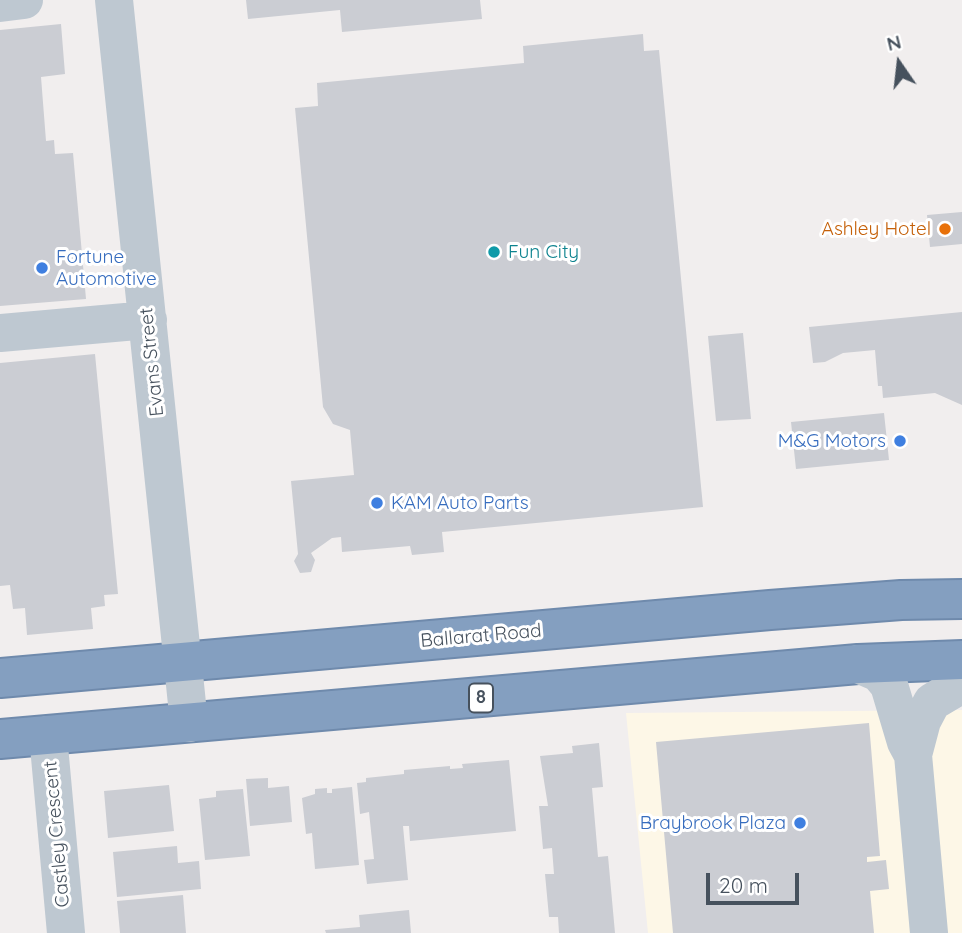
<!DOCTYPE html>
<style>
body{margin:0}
#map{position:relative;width:962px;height:933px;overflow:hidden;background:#f1eeee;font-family:Quicksand,sans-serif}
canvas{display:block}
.north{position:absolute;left:864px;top:28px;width:70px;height:70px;-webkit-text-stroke:5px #fff;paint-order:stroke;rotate:346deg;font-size:19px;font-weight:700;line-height:28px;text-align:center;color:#46515d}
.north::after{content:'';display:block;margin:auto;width:24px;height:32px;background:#46515d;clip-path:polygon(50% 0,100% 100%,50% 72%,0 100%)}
.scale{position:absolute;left:706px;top:873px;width:93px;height:32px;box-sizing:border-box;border:4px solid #46515d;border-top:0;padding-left:9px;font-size:21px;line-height:24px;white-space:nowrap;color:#46515d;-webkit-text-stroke:5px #fff;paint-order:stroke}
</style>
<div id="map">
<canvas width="962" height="933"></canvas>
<div class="north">N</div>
<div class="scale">20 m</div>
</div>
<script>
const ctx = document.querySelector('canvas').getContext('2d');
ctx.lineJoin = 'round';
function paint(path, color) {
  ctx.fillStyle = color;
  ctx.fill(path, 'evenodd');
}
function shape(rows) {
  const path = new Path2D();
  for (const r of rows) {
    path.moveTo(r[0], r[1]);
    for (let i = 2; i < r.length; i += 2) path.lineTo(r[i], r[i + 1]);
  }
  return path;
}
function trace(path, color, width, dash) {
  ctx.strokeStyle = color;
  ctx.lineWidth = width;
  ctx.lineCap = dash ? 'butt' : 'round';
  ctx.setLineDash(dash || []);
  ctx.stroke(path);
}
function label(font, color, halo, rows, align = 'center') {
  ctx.font = font + ' Quicksand,sans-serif';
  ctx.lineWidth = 6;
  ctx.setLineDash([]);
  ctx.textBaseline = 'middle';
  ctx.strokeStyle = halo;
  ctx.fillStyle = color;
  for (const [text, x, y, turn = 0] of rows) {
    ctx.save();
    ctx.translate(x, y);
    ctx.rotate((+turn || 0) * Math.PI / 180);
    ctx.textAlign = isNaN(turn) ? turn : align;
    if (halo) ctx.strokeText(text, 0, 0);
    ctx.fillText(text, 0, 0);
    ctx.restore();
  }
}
const commercial = shape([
 [962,710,962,933,648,933,626,713]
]);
const building = shape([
 [246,0,480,0,482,19,342,32,340,10,248,19],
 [61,24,65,74,41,77,46,141,54,140,55,154,73,153,86,299,0,306,0,30],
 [643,34,644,51,659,50,703,507,442,532,444,552,412,555,410,546,342,552,341,537,332,538,311,553,315,560,311,572,300,573,294,561,298,554,291,481,354,475,350,430,333,424,323,407,295,108,318,106,317,83,524,63,523,46],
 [962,212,962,244,930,247,927,215],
 [962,312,962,405,935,393,883,398,882,386,878,386,875,350,843,353,825,362,813,363,809,327],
 [743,333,751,419,716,421,708,336],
 [95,354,118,594,104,595,105,606,91,608,93,629,27,635,25,608,13,609,10,585,0,586,0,363],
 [884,413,889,460,796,469,791,422],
 [869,723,880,856,867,857,867,862,886,860,889,889,870,891,874,933,673,933,656,742],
 [599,743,603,787,592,788,598,857,608,856,615,933,559,933,558,917,549,917,545,874,554,874,552,848,543,849,539,806,548,806,540,756,573,753,572,746],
 [509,760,516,831,410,841,409,826,403,826,408,880,367,884,364,860,374,859,369,812,360,814,357,783,366,782,366,778,404,774,404,770,450,766,450,769,463,768,462,764],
 [268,778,268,788,289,786,292,822,250,826,246,779],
 [169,785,174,831,108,838,104,791],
 [352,787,359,865,315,869,312,833,306,834,302,798,315,794,315,789,327,788,327,793,332,793,332,789],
 [243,789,250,856,205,860,199,799,216,797,216,791],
 [177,846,178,863,199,861,201,889,117,897,113,852],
 [183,895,186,933,120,933,117,901],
 [409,910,411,933,326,933,325,930,360,927,359,915]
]);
const minor = shape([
 [114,0,189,723],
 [0,3,24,0],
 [0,333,148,320],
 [858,664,879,673,889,685,906,742,913,755],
 [48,735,66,933],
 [929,933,913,755,922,721,932,702,962,684]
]);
const highway = shape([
 [0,678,770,610,901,600,962,599],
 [0,739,858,664,962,660]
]);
const markers = [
 [945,229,7,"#e8710a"],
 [494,252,7,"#0f9aa8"],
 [42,268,7,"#3f7fe0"],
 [900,441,7,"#3f7fe0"],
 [377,503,7,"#3f7fe0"],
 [800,823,7,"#3f7fe0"]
];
const shields = [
 [481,698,24]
];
const shieldNames = [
 ["8",481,698]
];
const foodNames = [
 ["Ashley Hotel",931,229]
];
const cultureNames = [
 ["Fun City",508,252]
];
const shopNames = [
 ["Fortune",56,257],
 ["Automotive",56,279],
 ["M&G Motors",886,441,"right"],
 ["KAM Auto Parts",391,503],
 ["Braybrook Plaza",786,823,"right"]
];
const streetNames = [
 ["Evans Street",152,362,-96],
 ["Ballarat Road",481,636,-5],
 ["Castley Crescent",57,834,-95]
];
paint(commercial, '#fdf7e7');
paint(building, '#cbcdd3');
trace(highway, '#6f8aac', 42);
trace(minor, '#bec8d1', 38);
trace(highway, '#849fc0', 38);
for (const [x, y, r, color] of markers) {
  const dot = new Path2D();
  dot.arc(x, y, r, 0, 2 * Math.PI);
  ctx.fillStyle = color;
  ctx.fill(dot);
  trace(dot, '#fff', 2.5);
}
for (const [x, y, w] of shields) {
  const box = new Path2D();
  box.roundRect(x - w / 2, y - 14.5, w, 29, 5);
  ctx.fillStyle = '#fff';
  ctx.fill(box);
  trace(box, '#46515d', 2);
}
label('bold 18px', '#46515d', null, shieldNames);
label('19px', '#c56008', '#fff', foodNames, 'right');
label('19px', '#0d838f', '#fff', cultureNames, 'left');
label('19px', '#366cbe', '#fff', shopNames, 'left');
label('19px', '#46515d', '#fff', streetNames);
</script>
